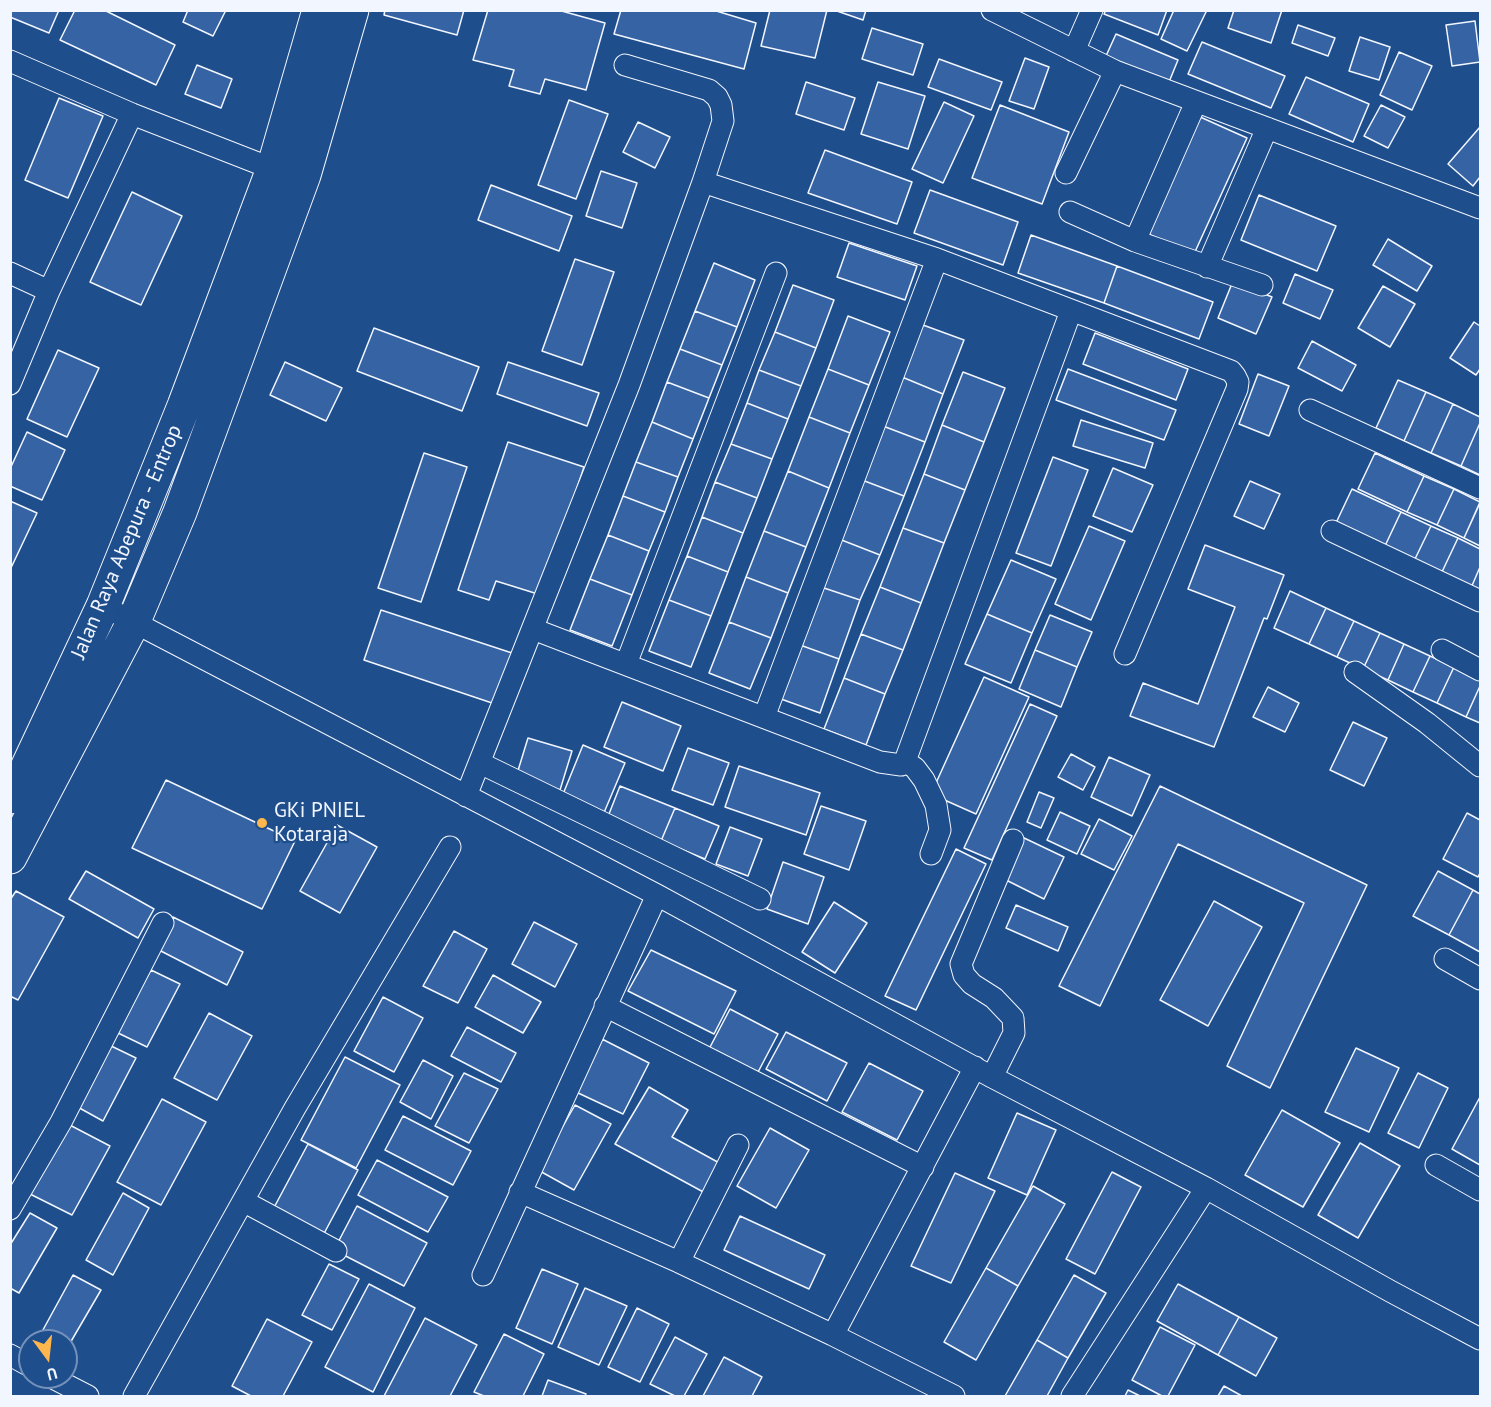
<!DOCTYPE html>
<style>
body{margin:0}
#map{position:relative;width:1491px;height:1407px;overflow:hidden;background:#1f4e8c;font-family:"PT Sans",sans-serif}
canvas{display:block}
.frame{position:absolute;inset:0;border:12px solid #f2f6ff;pointer-events:none}
.north{position:absolute;left:18px;top:1329px;width:60px;height:60px;box-sizing:border-box;background:#1f4e8c;border:2px solid #7391ba;border-radius:50%;rotate:165deg;font-size:16px;font-weight:700;line-height:24px;text-align:center;color:#f2f6ff}
.north::after{content:'';display:block;margin:auto;width:21px;height:27px;background:#ffb74d;clip-path:polygon(50% 0,100% 100%,50% 72%,0 100%)}
</style>
<div id="map">
<canvas width="1491" height="1407"></canvas>
<div class="frame"></div>
<div class="north">U</div>
</div>
<script>
const ctx = document.querySelector('canvas').getContext('2d');
ctx.lineJoin = 'round';
function paint(path, color) {
  ctx.fillStyle = color;
  ctx.fill(path, 'evenodd');
}
function shape(rows) {
  const path = new Path2D();
  for (const r of rows) {
    path.moveTo(r[0], r[1]);
    for (let i = 2; i < r.length; i += 2) path.lineTo(r[i], r[i + 1]);
  }
  return path;
}
function trace(path, color, width, dash) {
  ctx.strokeStyle = color;
  ctx.lineWidth = width;
  ctx.lineCap = dash ? 'butt' : 'round';
  ctx.setLineDash(dash || []);
  ctx.stroke(path);
}
function label(font, color, halo, rows, align = 'center') {
  ctx.font = font + ' "PT Sans",sans-serif';
  ctx.lineWidth = 4.5;
  ctx.setLineDash([]);
  ctx.textBaseline = 'middle';
  ctx.strokeStyle = halo;
  ctx.fillStyle = color;
  for (const [text, x, y, turn = 0] of rows) {
    ctx.save();
    ctx.translate(x, y);
    ctx.rotate((+turn || 0) * Math.PI / 180);
    ctx.textAlign = isNaN(turn) ? turn : align;
    if (halo) ctx.strokeText(text, 0, 0);
    ctx.fillText(text, 0, 0);
    ctx.restore();
  }
}
const building = shape([
 [10,10,59,10,49,33,10,17,10,10],
 [75,10,104,10,175,45,156,85,60,40,75,10],
 [188,10,226,10,213,36,183,22,188,10],
 [385,10,464,10,457,35,384,15,385,10],
 [488,10,558,10,605,23,586,90,545,79,540,94,509,86,514,70,473,60,488,10],
 [621,10,713,10,756,23,744,69,614,34,621,10],
 [770,10,827,10,815,58,761,46,770,10],
 [834,10,866,10,863,20,834,10],
 [1106,10,1167,10,1158,35,1104,14,1106,10],
 [1174,10,1207,10,1187,51,1161,39,1174,10],
 [1234,10,1282,10,1271,43,1228,28,1234,10],
 [1475,21,1480,62,1452,66,1446,25,1475,21],
 [1298,25,1335,38,1328,56,1292,43,1298,25],
 [872,28,923,44,913,75,862,59,872,28],
 [1116,34,1178,60,1169,82,1106,56,1116,34],
 [1360,37,1390,47,1379,80,1349,71,1360,37],
 [1202,42,1285,76,1271,108,1188,74,1202,42],
 [1399,52,1432,66,1412,110,1380,95,1399,52],
 [1025,58,1049,67,1034,109,1009,101,1025,58],
 [939,59,1002,82,991,110,928,87,939,59],
 [197,65,232,79,221,108,185,94,197,65],
 [1306,77,1369,104,1353,142,1289,114,1306,77],
 [806,82,855,98,844,130,796,114,806,82],
 [878,82,925,96,908,149,861,134,878,82],
 [59,98,103,116,68,198,25,180,59,98],
 [569,100,608,114,576,199,538,185,569,100],
 [944,102,974,116,943,183,912,169,944,102],
 [1000,105,1069,132,1042,204,972,178,1000,105],
 [1381,105,1405,117,1388,148,1364,136,1381,105],
 [1198,116,1247,138,1194,254,1146,233,1198,116],
 [638,122,670,137,655,168,623,152,638,122],
 [1480,127,1480,177,1473,186,1448,164,1480,127],
 [825,150,912,182,897,224,808,193,825,150],
 [601,171,637,183,622,228,586,216,601,171],
 [491,185,572,216,559,251,478,220,491,185],
 [930,190,1018,222,1003,265,914,233,930,190],
 [132,192,182,216,141,305,90,282,132,192],
 [1259,195,1336,226,1317,271,1241,240,1259,195],
 [1031,235,1117,266,1104,303,1018,273,1031,235],
 [1388,239,1432,266,1417,291,1373,265,1388,239],
 [849,243,917,266,905,300,837,277,849,243],
 [575,259,614,272,582,365,542,351,575,259],
 [714,263,755,280,737,327,695,311,714,263],
 [1117,266,1213,302,1199,339,1104,303,1117,266],
 [1295,274,1333,290,1320,319,1283,303,1295,274],
 [1233,281,1272,297,1256,334,1218,318,1233,281],
 [793,285,834,300,816,348,775,332,793,285],
 [1383,286,1415,304,1390,347,1358,328,1383,286],
 [695,311,737,327,722,365,680,349,695,311],
 [848,316,890,332,869,385,828,369,848,316],
 [1474,322,1480,326,1480,369,1476,375,1450,358,1474,322],
 [923,325,964,340,943,394,902,377,923,325],
 [374,328,479,367,462,411,357,371,374,328],
 [775,332,816,348,801,386,759,370,775,332],
 [1095,333,1188,369,1176,400,1083,364,1095,333],
 [1312,341,1356,365,1342,391,1298,368,1312,341],
 [680,349,722,365,709,398,667,382,680,349],
 [58,350,99,368,67,437,27,419,58,350],
 [285,362,342,388,326,421,270,395,285,362],
 [508,362,599,393,587,426,497,394,508,362],
 [828,369,869,385,850,433,809,417,828,369],
 [1068,369,1176,410,1164,440,1056,400,1068,369],
 [759,370,801,386,788,419,747,403,759,370],
 [963,372,1005,388,984,442,942,425,963,372],
 [1258,374,1289,386,1269,436,1239,424,1258,374],
 [902,377,943,394,925,442,883,426,902,377],
 [1398,380,1426,392,1404,441,1376,428,1398,380],
 [667,382,709,398,693,439,652,422,667,382],
 [1426,392,1453,404,1431,453,1404,441,1426,392],
 [747,403,788,419,772,459,731,444,747,403],
 [1453,404,1480,417,1480,423,1461,466,1431,453,1453,404],
 [809,417,850,433,829,488,788,471,809,417],
 [1081,420,1153,443,1145,468,1073,446,1081,420],
 [652,422,693,439,678,477,636,462,652,422],
 [1480,423,1480,475,1461,466,1480,423],
 [942,425,984,442,965,490,924,474,942,425],
 [883,426,925,442,904,496,862,480,883,426],
 [27,432,65,450,42,500,10,486,10,469,27,432],
 [508,442,584,467,541,595,496,581,489,600,458,590,508,442],
 [731,444,772,459,757,498,715,482,731,444],
 [424,453,467,467,421,602,378,588,424,453],
 [1375,453,1424,476,1407,512,1358,489,1375,453],
 [1053,457,1088,470,1051,566,1016,553,1053,457],
 [636,462,678,477,665,512,623,496,636,462],
 [1113,468,1153,485,1132,532,1093,516,1113,468],
 [788,471,829,488,806,547,764,531,788,471],
 [924,474,965,490,944,543,903,528,924,474],
 [1424,476,1454,489,1437,525,1407,512,1424,476],
 [862,480,904,496,880,555,839,539,862,480],
 [1250,481,1280,494,1264,529,1234,516,1250,481],
 [715,482,757,498,743,533,702,517,715,482],
 [1352,489,1401,512,1384,548,1335,525,1352,489],
 [1454,489,1480,502,1464,538,1437,525,1454,489],
 [623,496,665,512,649,551,608,535,623,496],
 [10,501,37,513,10,570,10,501],
 [1480,503,1480,546,1464,538,1480,503],
 [1401,512,1431,526,1414,561,1384,548,1401,512],
 [702,517,743,533,728,572,687,556,702,517],
 [1089,526,1125,541,1091,620,1055,604,1089,526],
 [1431,526,1458,538,1441,574,1414,561,1431,526],
 [903,528,944,543,921,603,880,587,903,528],
 [764,531,806,547,788,593,746,577,764,531],
 [608,535,649,551,632,595,590,579,608,535],
 [1458,538,1480,549,1480,567,1471,588,1441,574,1458,538],
 [839,539,880,555,860,600,821,587,839,539],
 [1205,545,1284,575,1267,619,1264,618,1214,747,1130,716,1143,683,1198,704,1235,607,1188,589,1205,545],
 [687,556,728,572,711,616,669,600,687,556],
 [1011,560,1056,579,1032,633,987,614,1011,560],
 [1480,567,1480,592,1471,588,1480,567],
 [746,577,788,593,771,638,729,622,746,577],
 [590,579,632,595,612,646,570,630,590,579],
 [821,587,860,600,839,659,800,645,821,587],
 [880,587,921,603,903,650,861,634,880,587],
 [1290,591,1326,608,1309,644,1274,628,1290,591],
 [669,600,711,616,691,667,649,651,669,600],
 [1326,608,1354,621,1337,657,1309,644,1326,608],
 [381,610,512,653,495,704,364,660,381,610],
 [987,614,1032,633,1011,683,965,664,987,614],
 [1050,615,1092,632,1077,667,1035,650,1050,615],
 [1354,621,1380,633,1363,669,1337,657,1354,621],
 [729,622,771,638,750,689,709,673,729,622],
 [1380,633,1404,644,1388,680,1363,669,1380,633],
 [861,634,903,650,885,694,844,678,861,634],
 [1404,644,1430,656,1413,692,1388,680,1404,644],
 [800,645,839,659,820,713,781,699,800,645],
 [1035,650,1077,667,1061,707,1019,689,1035,650],
 [1430,656,1454,667,1437,703,1413,692,1430,656],
 [1454,667,1480,679,1480,686,1466,717,1437,703,1454,667],
 [984,677,1029,697,976,814,931,794,984,677],
 [844,678,885,694,866,745,824,729,844,678],
 [1480,686,1480,723,1466,717,1480,686],
 [1268,687,1299,703,1285,732,1253,717,1268,687],
 [622,702,681,726,663,771,604,747,622,702],
 [1030,704,1057,716,992,860,964,848,1030,704],
 [1353,722,1387,738,1364,786,1330,770,1353,722],
 [528,738,572,751,560,790,516,777,528,738],
 [583,745,625,763,603,815,561,799,583,745],
 [688,748,729,763,713,805,672,790,688,748],
 [1071,754,1095,767,1083,790,1058,777,1071,754],
 [1109,757,1150,775,1132,816,1091,797,1109,757],
 [739,766,820,793,806,835,725,807,739,766],
 [166,780,295,841,262,909,132,848,166,780],
 [620,786,675,808,661,841,607,819,620,786],
 [1160,786,1367,885,1270,1088,1227,1066,1304,903,1178,844,1100,1006,1059,986,1160,786],
 [1039,792,1054,798,1041,828,1027,822,1039,792],
 [821,806,866,821,849,870,804,854,821,806],
 [675,808,719,826,705,859,661,841,675,808],
 [1060,812,1090,826,1077,854,1047,840,1060,812],
 [1467,813,1480,820,1480,873,1478,877,1443,859,1467,813],
 [1099,819,1132,836,1114,870,1081,854,1099,819],
 [337,825,377,847,340,913,300,891,337,825],
 [730,827,762,839,748,876,716,864,730,827],
 [1022,837,1064,857,1044,899,1002,878,1022,837],
 [956,849,986,864,916,1010,885,996,956,849],
 [783,862,824,877,808,924,767,909,783,862],
 [86,871,154,909,138,938,69,899,86,871],
 [1438,871,1473,890,1449,935,1413,916,1438,871],
 [1473,890,1480,894,1480,952,1449,935,1473,890],
 [16,891,64,917,18,1000,10,996,10,900,16,891],
 [1214,901,1262,927,1208,1026,1160,1000,1214,901],
 [834,902,867,923,835,973,802,952,834,902],
 [1016,905,1068,927,1058,951,1006,928,1016,905],
 [173,917,243,952,227,985,157,949,173,917],
 [534,922,577,944,555,987,512,964,534,922],
 [454,931,487,949,458,1003,423,986,454,931],
 [651,950,736,991,714,1034,628,991,651,950],
 [151,970,180,984,147,1047,116,1032,151,970],
 [493,975,541,1002,523,1033,475,1007,493,975],
 [383,997,423,1018,394,1072,354,1051,383,997],
 [730,1009,778,1034,757,1074,709,1049,730,1009],
 [209,1013,252,1036,217,1100,174,1078,209,1013],
 [467,1027,516,1053,501,1082,451,1056,467,1027],
 [786,1032,847,1063,827,1101,766,1069,786,1032],
 [602,1039,649,1063,623,1114,576,1092,602,1039],
 [107,1044,136,1058,103,1121,74,1105,107,1044],
 [1356,1048,1399,1068,1369,1132,1325,1112,1356,1048],
 [345,1057,400,1085,356,1168,301,1140,345,1057],
 [423,1060,453,1076,431,1119,400,1102,423,1060],
 [869,1063,923,1091,897,1140,842,1112,869,1063],
 [464,1073,498,1089,469,1143,435,1126,464,1073],
 [1418,1073,1448,1088,1419,1148,1388,1133,1418,1073],
 [649,1087,688,1110,672,1137,723,1165,707,1194,615,1144,649,1087],
 [1480,1097,1480,1165,1452,1149,1480,1097],
 [162,1099,206,1122,161,1205,117,1182,162,1099],
 [575,1105,611,1124,574,1190,538,1170,575,1105],
 [1282,1110,1340,1143,1303,1207,1245,1175,1282,1110],
 [1017,1113,1056,1130,1027,1195,988,1178,1017,1113],
 [403,1116,471,1151,453,1185,385,1150,403,1116],
 [64,1122,110,1146,72,1215,26,1192,64,1122],
 [770,1128,809,1150,776,1208,737,1186,770,1128],
 [1360,1143,1400,1166,1358,1238,1318,1215,1360,1143],
 [308,1144,358,1170,320,1241,270,1215,308,1144],
 [377,1160,448,1197,428,1232,358,1195,377,1160],
 [1112,1172,1141,1187,1095,1274,1066,1259,1112,1172],
 [955,1173,995,1191,951,1283,911,1266,955,1173],
 [1033,1186,1065,1204,1018,1286,986,1268,1033,1186],
 [123,1193,149,1208,113,1275,86,1260,123,1193],
 [357,1206,427,1243,404,1286,334,1250,357,1206],
 [30,1213,57,1228,19,1293,10,1288,10,1245,30,1213],
 [740,1216,825,1255,809,1289,724,1250,740,1216],
 [329,1264,359,1279,332,1330,302,1315,329,1264],
 [986,1268,1018,1286,976,1360,944,1342,986,1268],
 [542,1269,578,1284,552,1344,516,1328,542,1269],
 [73,1275,101,1290,66,1350,66,1341,42,1341,38,1339,73,1275],
 [1074,1275,1106,1293,1068,1358,1037,1340,1074,1275],
 [369,1284,415,1308,373,1392,325,1367,369,1284],
 [1178,1284,1239,1317,1218,1355,1157,1321,1178,1284],
 [585,1288,627,1306,599,1365,558,1347,585,1288],
 [637,1308,669,1324,640,1382,608,1367,637,1308],
 [1239,1317,1277,1338,1256,1376,1218,1355,1239,1317],
 [425,1318,477,1345,450,1396,384,1396,425,1318],
 [267,1319,312,1342,283,1396,251,1396,232,1386,267,1319],
 [1160,1327,1195,1345,1168,1396,1162,1396,1132,1380,1160,1327],
 [504,1334,544,1354,523,1396,484,1396,474,1392,504,1334],
 [675,1337,707,1354,684,1396,675,1396,650,1384,675,1337],
 [1037,1340,1068,1358,1047,1396,1005,1396,1037,1340],
 [724,1357,762,1377,752,1396,703,1396,724,1357],
 [548,1380,586,1394,585,1396,542,1396,548,1380],
 [1224,1386,1242,1396,1218,1396,1224,1386],
 [1128,1390,1140,1396,1125,1396,1128,1390]
]);
const minor = shape([
 [992,10,1115,71,1480,208],
 [1074,51,1092,10],
 [10,61,132,114,273,169],
 [625,65,709,90,717,97,721,105,723,121,703,182],
 [1066,173,1115,71],
 [1070,212,1135,241,1262,285],
 [1135,241,1196,102],
 [1207,267,1267,128],
 [10,273,49,291],
 [10,384,49,291,132,114],
 [1310,410,1480,488],
 [1332,531,1480,601],
 [103,606,657,895,992,1077,1206,1188,1390,1291,1480,1339],
 [533,629,880,762,901,765,905,761,1071,311],
 [1442,650,1480,670],
 [626,664,776,273],
 [1355,672,1427,723,1480,766],
 [764,717,937,259],
 [905,761,915,768,924,780,936,805,940,830,931,854],
 [480,763,760,899],
 [466,796,629,385,703,182,937,259,1231,371,1235,376,1238,382,1237,389,1125,654],
 [1445,959,1480,979],
 [605,1006,923,1167],
 [992,1077,1014,1033,1013,1018,994,998,972,984,964,975,961,964,1013,840],
 [1436,1165,1480,1190],
 [520,1192,679,1262,833,1335,954,1396],
 [243,1201,336,1251],
 [10,1209,61,1122,163,923],
 [679,1262,738,1145],
 [483,1275,657,895],
 [833,1335,975,1067],
 [10,1355,30,1366],
 [51,1377,88,1396],
 [134,1396,295,1108,450,847],
 [1072,1396,1206,1188]
]);
const trunk = shape([
 [10,797,25,772,103,606,184,406,273,169,319,10],
 [10,857,134,621,180,512,304,175,352,10]
]);
const markers = [
 [262,823,6,"#ffb74d"]
];
const streetNames = [
 ["Jalan Raya Abepura - Entrop",127,542,-67]
];
const poiNames = [
 ["GKi PNIEL",274,811],
 ["Kotaraja",274,835]
];
paint(building, '#3563a3');
trace(building, '#f2f6ff', 1.5);
trace(minor, '#f2f6ff', 23);
trace(trunk, '#f2f6ff', 35);
trace(minor, '#1f4e8c', 21);
trace(trunk, '#1f4e8c', 33);
for (const [x, y, r, color] of markers) {
  const dot = new Path2D();
  dot.arc(x, y, r, 0, 2 * Math.PI);
  ctx.fillStyle = color;
  ctx.fill(dot);
  trace(dot, '#1f4e8c', 2);
}
label('21px', '#f2f6ff', '#1f4e8c', streetNames);
label('21px', '#f2f6ff', '#1f4e8c', poiNames, 'left');
</script>
